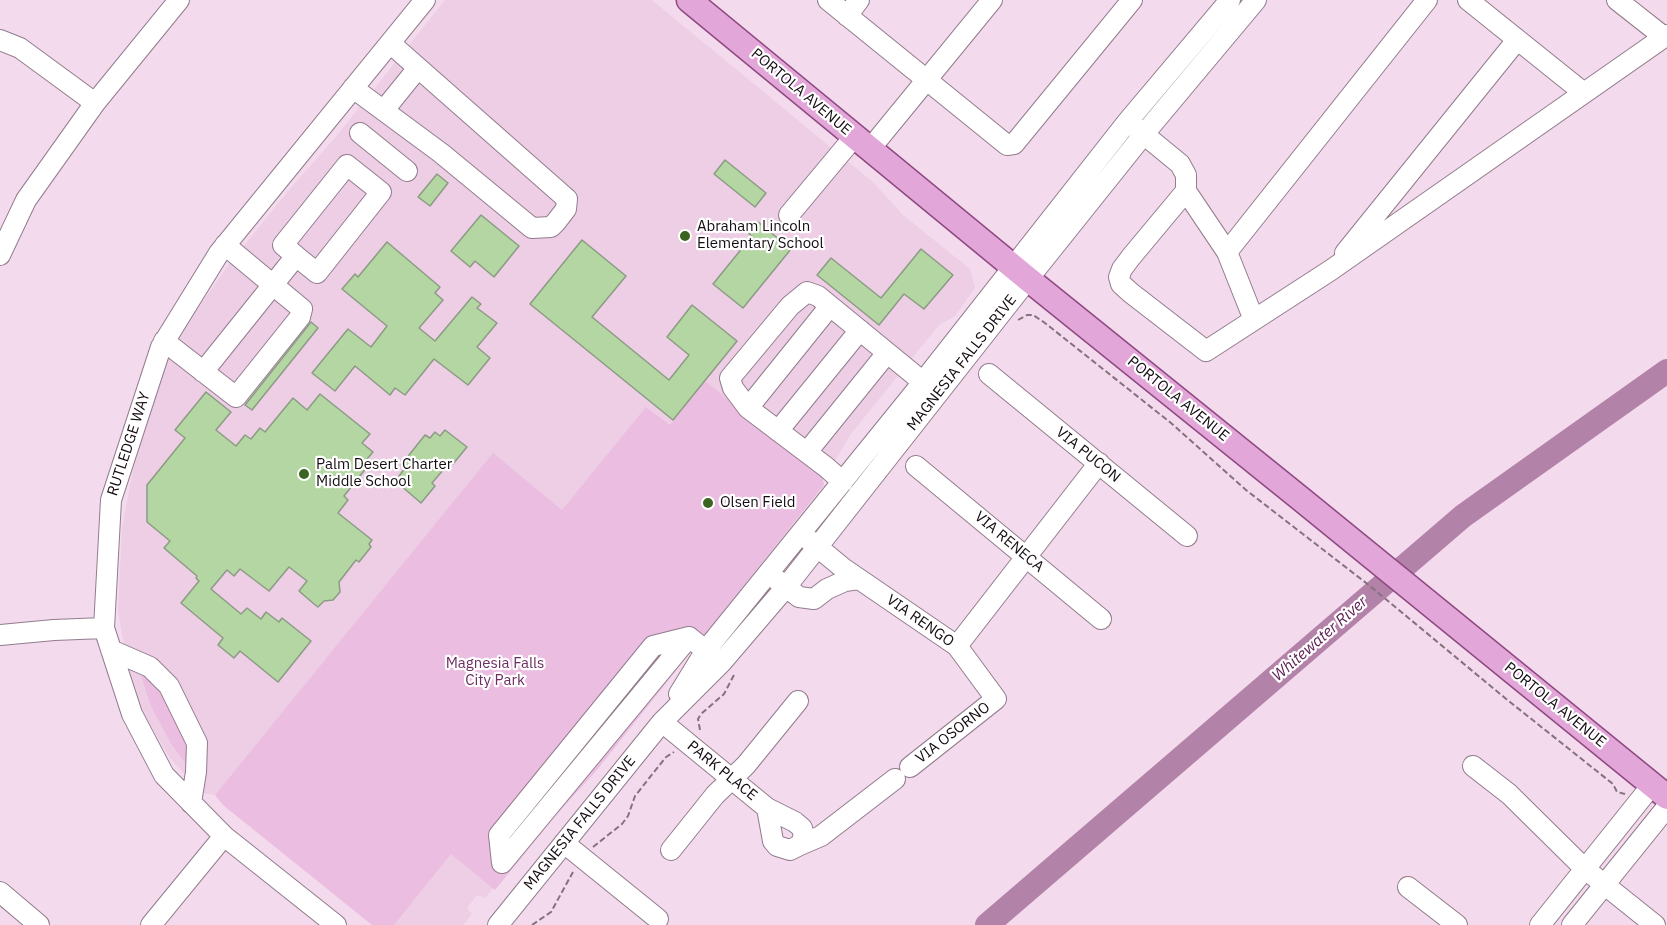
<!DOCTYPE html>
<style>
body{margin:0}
canvas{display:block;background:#f3daec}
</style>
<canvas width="1667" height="925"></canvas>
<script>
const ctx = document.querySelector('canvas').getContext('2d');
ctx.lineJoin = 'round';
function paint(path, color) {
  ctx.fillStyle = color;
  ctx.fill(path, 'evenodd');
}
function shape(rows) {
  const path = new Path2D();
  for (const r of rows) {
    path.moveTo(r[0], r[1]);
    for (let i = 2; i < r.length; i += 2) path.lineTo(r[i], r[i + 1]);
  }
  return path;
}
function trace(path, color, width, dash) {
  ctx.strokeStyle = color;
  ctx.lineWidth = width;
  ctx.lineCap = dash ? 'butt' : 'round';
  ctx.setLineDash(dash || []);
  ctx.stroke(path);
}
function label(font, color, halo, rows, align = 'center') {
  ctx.font = font + ' "IBM Plex Sans",sans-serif';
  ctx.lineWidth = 4.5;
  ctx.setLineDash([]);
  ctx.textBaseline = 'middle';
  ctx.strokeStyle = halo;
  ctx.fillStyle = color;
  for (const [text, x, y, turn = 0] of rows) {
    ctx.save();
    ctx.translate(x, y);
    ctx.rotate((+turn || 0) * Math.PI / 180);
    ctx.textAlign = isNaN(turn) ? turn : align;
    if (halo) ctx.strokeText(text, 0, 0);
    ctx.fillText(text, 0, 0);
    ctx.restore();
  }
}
const built = shape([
 [445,0,652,0,874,183,903,215,970,269,975,288,955,316,939,325,850,435,838,456,822,476,673,420,670,426,647,407,562,510,493,454,215,795,202,793,169,757,144,714,126,658,118,610,122,528,134,466,154,393,178,336,227,267,289,190,334,139],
 [451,854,493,888,485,898,477,895,467,908,472,914,463,925,394,925]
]);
const green = shape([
 [705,381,822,476,824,485,596,771,556,815,495,890,451,854,394,925,372,925,223,805,215,795,493,453,562,510,646,407,670,425],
 [141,675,150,678,163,694,186,745,188,753,186,761,184,761,172,745,159,721,150,704]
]);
const river = shape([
 [987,925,1463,516,1667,371]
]);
const building = shape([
 [725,160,766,193,755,207,714,174,725,160],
 [437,174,448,183,430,206,418,197,437,174],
 [481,215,519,246,494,277,475,261,470,267,451,251,481,215],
 [758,222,791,249,743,308,713,284,752,236,749,234,758,222],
 [582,240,626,276,592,317,669,380,689,355,667,337,692,305,737,341,673,420,530,304,582,240],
 [387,242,440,287,435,293,443,300,419,328,435,341,472,297,481,304,477,308,497,323,477,347,490,358,468,385,434,359,405,395,395,388,390,395,355,366,335,391,312,373,348,329,371,347,387,326,342,289,355,274,358,277,387,242],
 [921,249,953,275,924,309,904,294,879,325,817,275,831,258,881,298,921,249],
 [311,322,318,328,252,410,245,405,311,322],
 [206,392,231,412,216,430,236,446,245,435,251,439,260,428,265,432,293,398,307,410,320,394,370,434,362,443,373,452,367,459,371,462,344,496,348,500,338,513,372,540,369,544,371,547,359,562,356,560,339,582,340,592,333,600,324,601,318,607,314,604,299,591,307,581,289,567,269,591,240,569,234,576,227,570,211,589,241,614,247,608,261,619,266,612,279,622,282,618,311,641,278,682,240,651,234,658,218,645,223,638,181,603,199,581,196,578,197,576,164,548,170,541,147,522,147,485,185,438,175,430,206,392],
 [445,430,467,447,453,464,450,462,432,483,435,486,421,503,400,485,404,480,399,476,405,468,401,465,425,435,430,438,435,432,440,436,445,430]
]);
const path = shape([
 [1018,320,1027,315,1033,315,1045,323,1171,423,1246,490,1370,586,1505,698,1613,784,1617,792,1625,794],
 [700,730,698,719,701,714,724,694,735,673],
 [593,847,622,824,628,816,635,796,666,757,674,752],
 [532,925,551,912,573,872]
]);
const minor = shape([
 [828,0,1007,145,1014,144,1132,0],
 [1468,0,1584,93],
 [1617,0,1664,37],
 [847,16,859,0],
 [0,40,20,48,95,103],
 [353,88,441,153,532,228,551,227,556,222,566,209,567,199,390,43],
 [384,110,418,68],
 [1135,127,1180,164,1186,175,1186,191],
 [360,133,407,171],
 [870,149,992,0],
 [789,215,854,137],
 [1227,252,1186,191,1131,257,1122,269,1119,277,1121,284,1131,293,1206,351,1331,270,1667,35],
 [1345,253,1517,40],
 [0,255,26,200,95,103,179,0],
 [1254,320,1227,252,1427,0],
 [164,341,236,397,300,317,302,309,225,245],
 [203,372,296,256,317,273,381,192,347,165,283,245,296,256],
 [989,374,1187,536],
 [748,408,830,306],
 [778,431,860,330],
 [807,452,887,353],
 [916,466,1101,619],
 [843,482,826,467,748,408,733,388,730,378,790,306,807,292,818,296,923,382],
 [809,540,843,568,957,646,996,699,910,767],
 [777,580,799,597,814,599,827,589,845,581,859,579],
 [0,635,54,630,104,628],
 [957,646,1099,463],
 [111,650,150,667,169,686,197,743,196,772,191,803],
 [679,694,706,650,915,392,1128,121,1230,0],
 [662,722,767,808,773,841,777,846,790,850,800,845,804,836,802,828,795,822,767,808],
 [1473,766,1509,794,1585,869,1655,925],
 [564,843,658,919],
 [800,845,821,836,895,779],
 [671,850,715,795,746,765,798,701],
 [502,863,689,637,715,658],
 [502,863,499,835,653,646,689,637],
 [1408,887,1457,925],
 [0,892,39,925],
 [151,925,224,836],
 [336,925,224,836,164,775,132,714,104,628,111,500,161,347,219,253,425,0],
 [498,925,662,722,721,663,786,587,1028,279,1144,134,1256,0],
 [1540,925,1652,785],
 [1572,925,1667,807]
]);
const major = shape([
 [689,0,1028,279,1301,499,1667,797]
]);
const markers = [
 [685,236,6,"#3a6420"],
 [304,474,6,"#3a6420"],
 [708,503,6,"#3a6420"]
];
const streetNames = [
 ["PORTOLA AVENUE",801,92,40],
 ["MAGNESIA FALLS DRIVE",962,363,-52],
 ["PORTOLA AVENUE",1178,399,39],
 ["RUTLEDGE WAY",129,444,-72],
 ["VIA PUCON",1088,455,39],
 ["VIA RENECA",1009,542,40],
 ["VIA RENGO",920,621,35],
 ["PORTOLA AVENUE",1555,705,39],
 ["VIA OSORNO",953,733,-38],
 ["PARK PLACE",722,771,39],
 ["MAGNESIA FALLS DRIVE",580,823,-51]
];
const poiNames = [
 ["Abraham Lincoln",697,227],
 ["Elementary School",697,244],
 ["Palm Desert Charter",316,465],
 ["Middle School",316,482],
 ["Olsen Field",720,503]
];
const parkNames = [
 ["Magnesia Falls",495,664],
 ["City Park",495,681]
];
const waterNames = [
 ["Whitewater River",1320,639,-41]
];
paint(built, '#edcee5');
paint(green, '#ebbde0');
trace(river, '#b382a8', 24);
paint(building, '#b3d6a2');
trace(building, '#8c9b84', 1.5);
trace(minor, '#927c8d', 22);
trace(major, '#8f4982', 27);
trace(path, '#84737f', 2, [6, 3]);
trace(minor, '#fff', 20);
trace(major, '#e3a6d8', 24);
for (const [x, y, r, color] of markers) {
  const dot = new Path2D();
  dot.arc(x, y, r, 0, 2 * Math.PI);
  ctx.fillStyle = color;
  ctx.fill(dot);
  trace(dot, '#fff', 2);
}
label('15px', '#140c12', '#fff', streetNames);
label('15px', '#140c12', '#fff', poiNames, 'left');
label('15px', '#6b2e60', '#fff', parkNames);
label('italic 16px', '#5e2254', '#fff', waterNames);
</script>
